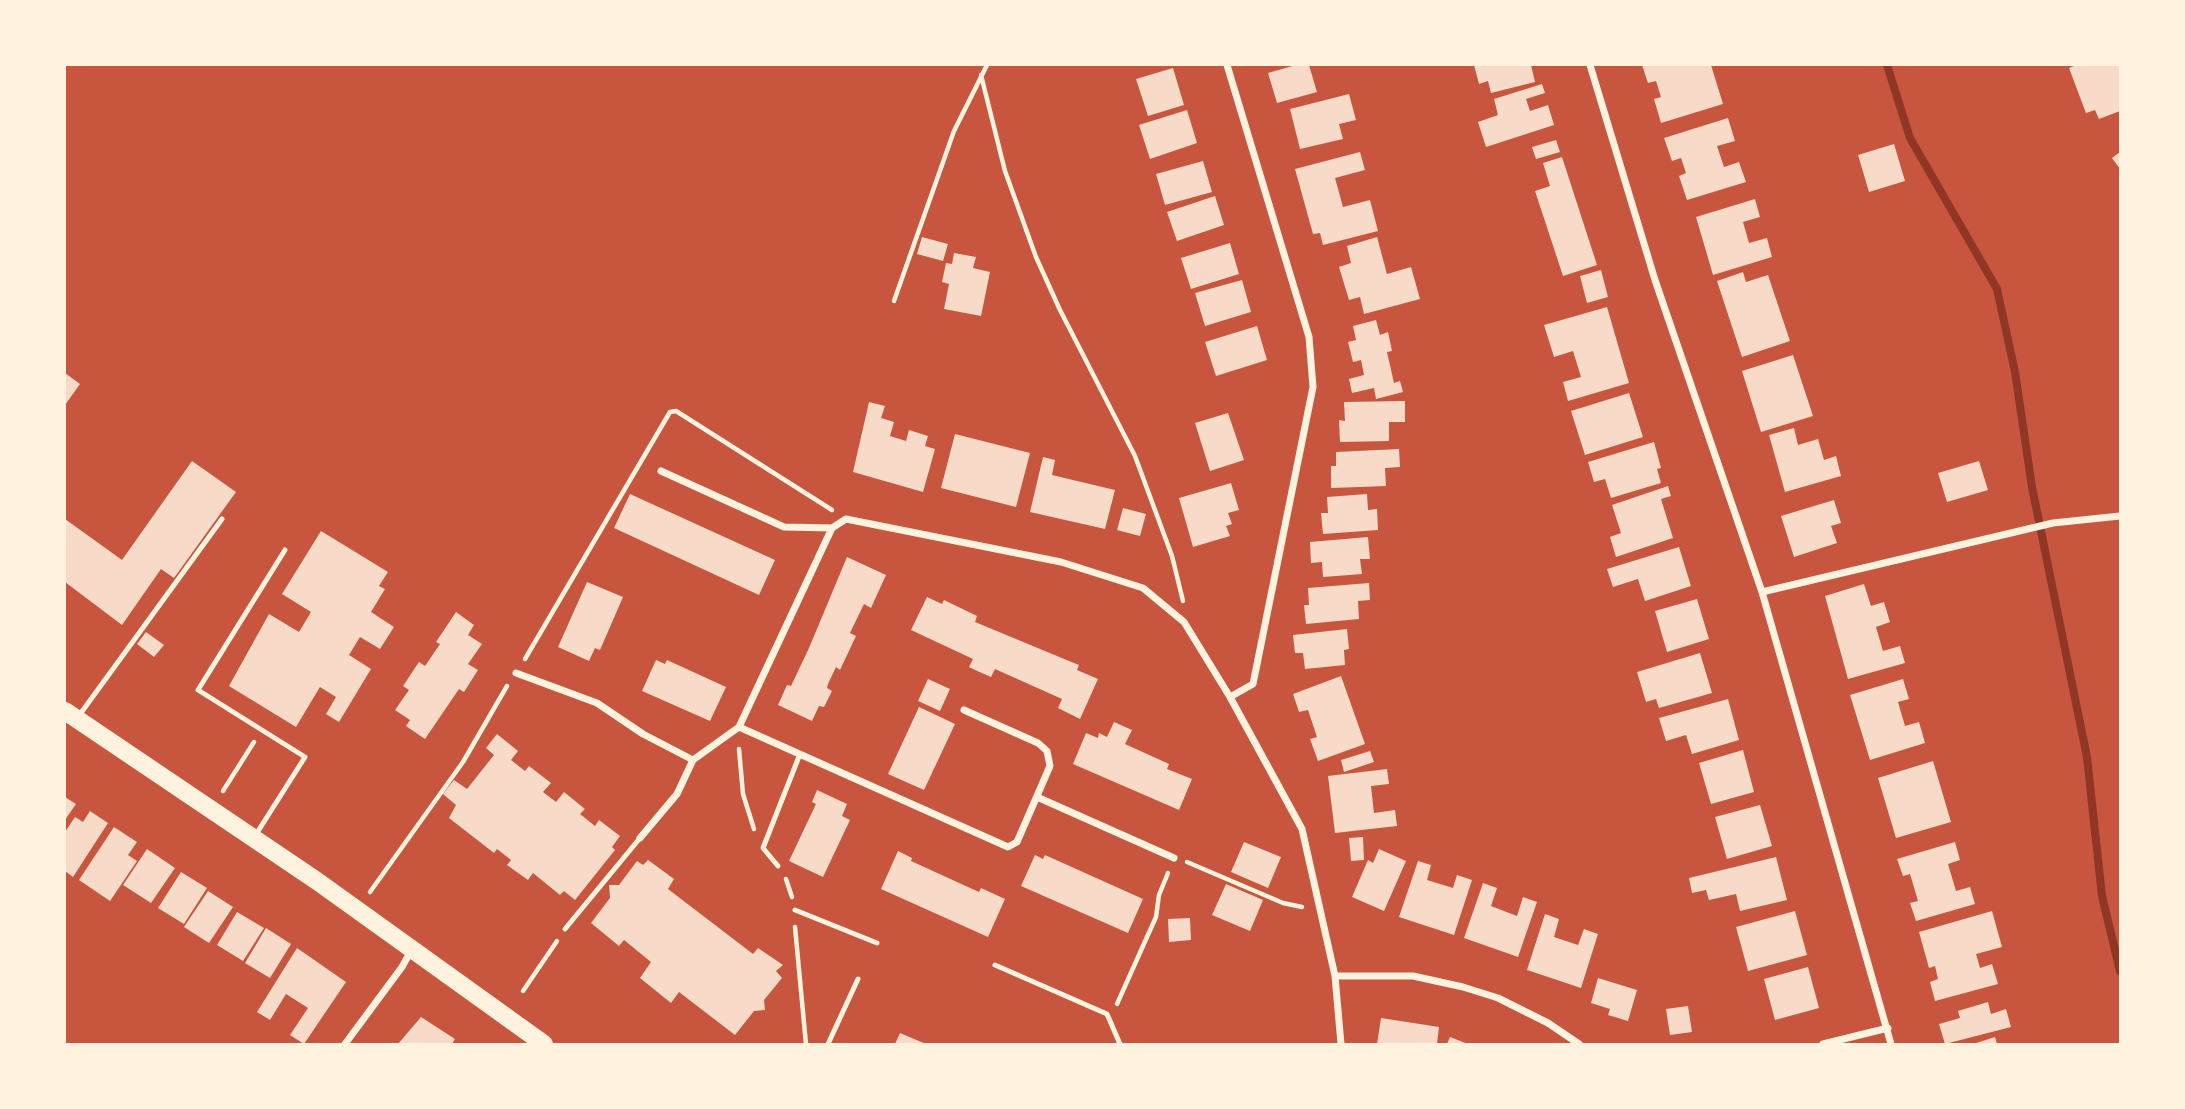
<!DOCTYPE html>
<style>
body{margin:0}
#map{position:relative;width:2185px;height:1109px;overflow:hidden;background:#c8553d;font-family:Signika,sans-serif}
canvas{display:block}
.frame{position:absolute;inset:0;border:66px solid #fff3e0;pointer-events:none}
</style>
<div id="map">
<canvas width="2185" height="1109"></canvas>
<div class="frame"></div>
</div>
<script>
const ctx = document.querySelector('canvas').getContext('2d');
ctx.lineJoin = 'round';
function shape(rows) {
  const path = new Path2D();
  for (const r of rows) {
    path.moveTo(r[0], r[1]);
    for (let i = 2; i < r.length; i += 2) path.lineTo(r[i], r[i + 1]);
  }
  return path;
}
function trace(path, color, width, dash) {
  ctx.strokeStyle = color;
  ctx.lineWidth = width;
  ctx.lineCap = dash ? 'butt' : 'round';
  ctx.setLineDash(dash || []);
  ctx.stroke(path);
}
function paint(path, color) {
  ctx.fillStyle = color;
  ctx.fill(path, 'evenodd');
}
const stream = shape([
 [1887,65,1910,138,1997,289,2015,372,2032,487,2087,757,2102,896,2120,971]
]);
const building = shape([
 [1296,65,1309,65,1317,92,1277,103,1268,73],
 [1474,65,1531,65,1535,82,1491,93,1488,81,1479,84],
 [1642,65,1711,65,1723,104,1661,123,1654,99,1661,97,1656,81,1648,83],
 [2076,65,2119,65,2120,111,2099,119,2095,110,2086,113,2069,68],
 [1173,68,1184,105,1148,116,1136,79],
 [1542,84,1545,93,1526,99,1530,111,1548,105,1554,125,1486,147,1478,122,1498,115,1494,99],
 [1349,94,1356,120,1339,124,1343,139,1300,149,1290,109],
 [1187,110,1197,143,1150,159,1139,125],
 [1728,118,1735,141,1717,146,1724,167,1739,162,1746,182,1687,200,1679,176,1686,173,1681,158,1672,161,1664,138],
 [1556,140,1560,152,1536,159,1532,147],
 [1894,144,1905,181,1869,192,1858,155],
 [1360,152,1365,170,1335,178,1343,207,1370,200,1378,231,1323,245,1320,233,1313,234,1295,169],
 [2120,152,2120,169,2112,158],
 [1562,157,1597,265,1563,276,1535,191,1550,186,1543,163],
 [1203,161,1212,192,1165,205,1156,174],
 [1215,196,1224,225,1177,241,1167,212],
 [1755,199,1760,217,1743,222,1749,243,1767,238,1772,257,1713,275,1696,217],
 [922,237,948,244,943,261,917,254],
 [1377,237,1387,274,1411,267,1420,299,1364,314,1360,297,1349,300,1339,267,1351,263,1347,246],
 [1230,243,1239,274,1191,289,1181,258],
 [954,253,976,257,973,268,990,272,981,316,944,309,949,284,942,282,946,263,952,264],
 [1601,270,1608,297,1587,303,1580,276],
 [1743,272,1746,282,1768,275,1790,341,1742,357,1717,281],
 [1242,280,1251,312,1205,326,1195,293],
 [1607,307,1629,383,1568,401,1563,382,1581,377,1573,351,1554,357,1544,325],
 [1376,320,1380,335,1388,332,1392,351,1387,352,1394,383,1400,381,1403,392,1376,399,1374,388,1352,393,1349,379,1364,375,1361,360,1353,362,1348,342,1356,340,1353,326],
 [1257,326,1267,360,1216,376,1205,342],
 [1793,355,1813,416,1761,432,1742,371],
 [65,373,80,384,65,405],
 [1629,393,1643,437,1585,455,1571,411],
 [1405,401,1405,422,1389,422,1389,441,1340,442,1339,420,1345,421,1344,402],
 [869,402,885,406,881,418,894,422,890,436,906,441,909,430,928,436,925,446,935,449,923,492,853,472],
 [1228,413,1244,460,1210,471,1195,423],
 [1794,428,1798,445,1818,439,1824,460,1836,456,1841,476,1785,492,1769,435],
 [955,434,1030,453,1016,507,941,488],
 [1654,442,1661,468,1657,469,1661,483,1611,498,1605,479,1594,482,1588,462],
 [1399,449,1400,467,1385,468,1386,486,1331,488,1331,466,1336,466,1336,452],
 [1043,457,1055,460,1052,475,1115,490,1105,529,1030,512],
 [192,461,236,492,174,578,161,569,122,625,65,582,65,519,122,560],
 [1979,461,1988,490,1947,502,1938,473],
 [1231,483,1239,510,1228,513,1232,524,1226,526,1230,536,1193,547,1179,498],
 [1668,486,1671,496,1661,499,1673,538,1616,557,1610,537,1621,533,1612,505],
 [630,494,775,560,759,595,614,528],
 [1367,494,1368,510,1377,509,1378,530,1323,534,1321,513,1328,513,1327,497],
 [1834,500,1841,523,1831,526,1837,543,1794,557,1781,516],
 [1123,508,1146,514,1140,536,1117,530],
 [321,531,388,572,379,586,385,589,371,612,394,627,380,649,360,637,349,655,371,669,339,722,326,714,336,697,320,687,296,727,229,686,269,614,299,632,311,612,282,594],
 [1368,537,1370,559,1360,559,1362,574,1323,577,1322,562,1311,563,1310,542],
 [1679,547,1691,586,1645,601,1638,579,1613,587,1607,569],
 [847,557,886,575,871,608,864,604,850,633,856,636,840,670,836,667,828,684,827,688,832,691,824,707,819,706,812,721,778,705,787,685,791,686,809,648],
 [587,582,623,597,600,650,595,648,589,661,558,647],
 [1369,583,1370,600,1358,601,1359,619,1306,624,1304,605,1309,605,1308,588],
 [1864,584,1871,606,1884,602,1890,622,1876,627,1883,651,1900,646,1905,663,1848,679,1825,596],
 [927,597,942,604,944,600,977,616,975,622,1069,661,1079,665,1077,670,1098,679,1080,719,1058,708,1062,699,995,669,991,677,975,670,969,667,973,659,911,630],
 [1697,599,1709,639,1667,652,1655,611],
 [456,612,474,625,468,635,482,644,468,664,478,670,464,692,459,689,425,739,406,726,410,720,395,710,409,690,403,686,419,662,425,666,440,644,436,642],
 [1347,629,1349,649,1344,650,1345,665,1305,669,1303,653,1295,653,1293,635],
 [146,632,164,645,154,657,137,644],
 [1700,653,1712,693,1659,708,1656,699,1646,702,1637,672],
 [656,660,665,664,667,660,726,687,710,721,642,691],
 [1341,676,1365,744,1318,761,1310,739,1317,737,1308,710,1299,712,1293,694],
 [928,679,950,689,940,711,918,701],
 [1903,679,1909,699,1898,702,1905,726,1919,722,1925,743,1870,760,1850,695],
 [1728,699,1739,740,1692,754,1686,735,1666,741,1659,718],
 [919,707,955,724,924,790,888,774],
 [1114,722,1132,730,1125,744,1169,764,1167,769,1192,779,1179,810,1073,764,1086,733,1098,738,1099,733,1107,737],
 [497,734,518,751,511,760,525,771,529,766,551,783,543,792,556,802,564,792,585,809,580,814,595,826,599,820,620,836,612,847,615,850,575,900,564,891,560,895,533,873,528,880,507,865,511,860,497,849,494,853,449,818,456,805,443,794,454,780,467,789,494,755,486,748],
 [1743,750,1754,792,1711,804,1699,763],
 [1370,751,1374,762,1344,772,1341,760],
 [1933,761,1951,822,1896,838,1878,778],
 [1387,769,1389,784,1371,786,1374,813,1395,810,1397,826,1335,833,1328,776],
 [817,790,847,804,842,816,850,820,823,877,789,861,816,804,812,802],
 [65,797,76,804,65,820],
 [1760,805,1772,846,1727,859,1715,817],
 [90,811,108,823,73,877,65,871,65,832,75,817,83,822],
 [114,827,137,842,128,855,137,861,110,901,79,880],
 [1363,837,1364,860,1351,861,1349,838],
 [1244,842,1281,857,1268,888,1231,872],
 [1955,842,1960,860,1948,864,1956,891,1970,887,1975,904,1916,921,1910,903,1918,901,1910,874,1903,876,1897,859],
 [147,849,175,868,151,903,123,885],
 [1379,849,1406,861,1384,911,1352,897,1368,860,1373,863],
 [898,851,912,858,911,861,979,892,981,888,1005,899,988,937,881,889],
 [1035,855,1043,859,1045,855,1143,899,1128,933,1021,886],
 [1776,857,1787,900,1740,911,1736,894,1709,900,1706,890,1692,893,1689,878],
 [648,860,674,879,668,889,753,954,758,948,783,965,776,971,782,978,764,1000,765,1010,754,1011,735,1035,679,992,671,1003,640,978,651,962,624,940,619,946,591,923,610,898,609,885,619,885,637,861,643,865],
 [1418,861,1431,865,1427,880,1453,888,1457,875,1472,880,1454,935,1399,917],
 [181,872,207,888,184,924,158,908],
 [1483,883,1497,888,1491,906,1517,916,1523,897,1537,902,1518,957,1464,938],
 [1226,884,1263,900,1250,931,1212,915],
 [208,891,233,907,209,943,184,927],
 [1795,911,1807,955,1748,971,1736,927],
 [1992,911,2002,947,1976,954,1980,968,1992,964,1998,984,1935,1001,1930,982,1938,979,1935,966,1929,968,1919,932],
 [237,912,264,928,243,961,217,945],
 [1545,914,1559,919,1554,937,1578,945,1584,929,1598,934,1581,988,1527,970],
 [1190,918,1191,940,1169,942,1168,919],
 [266,928,291,944,270,978,245,963],
 [297,948,346,982,304,1044,290,1035,308,1008,286,994,270,1020,257,1012],
 [1808,967,1819,1008,1775,1020,1764,979],
 [1598,978,1637,990,1628,1021,1608,1015,1610,1009,1591,1003],
 [1988,1002,1991,1014,2006,1009,2011,1027,1945,1044,1939,1024,1960,1018,1958,1011],
 [1688,1006,1692,1032,1670,1035,1666,1009],
 [421,1017,455,1039,452,1044,398,1044],
 [1381,1018,1439,1027,1437,1044,1377,1044],
 [900,1033,926,1044,895,1044],
 [1450,1037,1468,1044,1447,1044],
 [1995,1037,1997,1044,1973,1044]
]);
const path = shape([
 [981,75,1005,171,1036,257,1060,310,1135,456,1172,556,1183,601],
 [894,301,954,131,987,65],
 [525,659,670,412,676,411,832,510],
 [739,749,743,794,754,829],
 [223,791,254,742],
 [1187,862,1283,903,1302,907],
 [786,879,792,897],
 [370,892,463,762,507,686],
 [795,927,806,1044],
 [523,991,557,941],
 [1117,1004,1156,917,1159,895,1168,873]
]);
const service = shape([
 [78,717,222,519],
 [255,836,305,757,198,690,285,550],
 [778,866,763,848,800,754],
 [795,910,877,943],
 [565,929,640,838],
 [995,965,1107,1014,1120,1044],
 [828,1044,858,979]
]);
const minor = shape([
 [1227,65,1309,337,1313,387,1253,684,1230,697],
 [1590,65,1655,280,1762,592,1891,1044],
 [661,471,784,527,832,528],
 [1762,592,2053,523,2120,516],
 [516,673,597,703,643,734,693,760],
 [739,727,1008,847,1017,842,1050,766,1047,751,1038,743,964,710],
 [1037,797,1174,858],
 [640,838,677,794,693,760,739,727,832,528,846,519,1061,562,1143,588,1184,622,1230,697,1302,829,1335,976,1341,1044],
 [1335,976,1413,976,1463,987,1498,998,1548,1023,1579,1044],
 [345,1044,402,967,412,949],
 [1823,1044,1888,1028]
]);
const primary = shape([
 [65,711,317,881,544,1044]
]);
trace(stream, '#8f3625', 8);
paint(building, '#f7dbc8');
trace(path, '#fff3e0', 4.5);
trace(service, '#fff3e0', 5);
trace(minor, '#fff3e0', 7);
trace(primary, '#fff3e0', 18);
</script>
